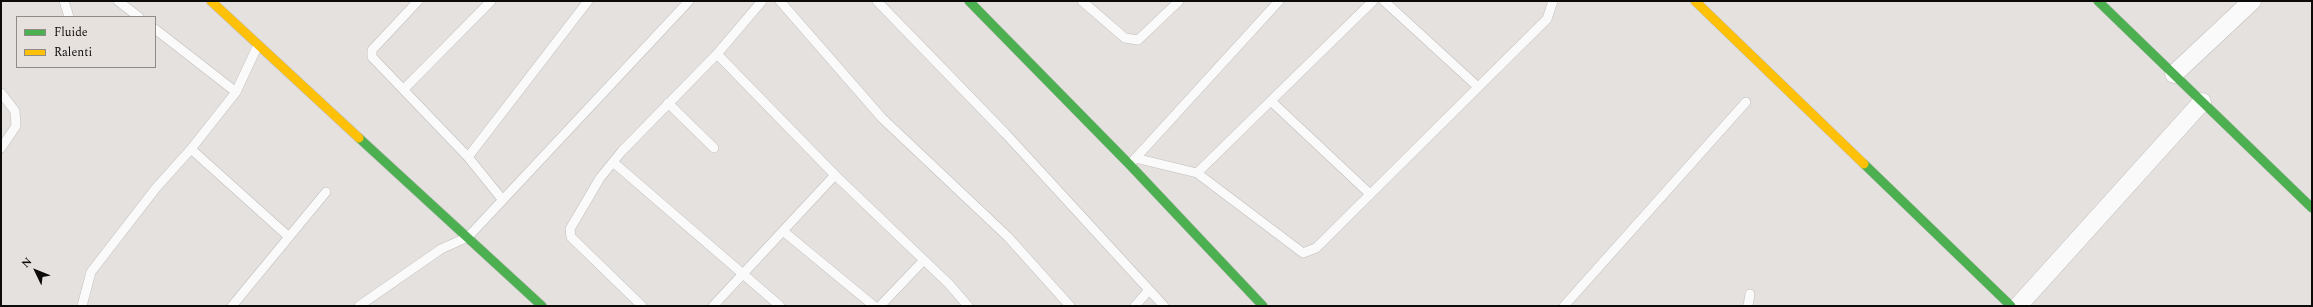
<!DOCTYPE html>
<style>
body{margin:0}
#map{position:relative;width:2313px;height:307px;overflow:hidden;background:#e4e1df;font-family:Spectral,serif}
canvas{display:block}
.frame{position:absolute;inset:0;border:2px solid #0d0b0a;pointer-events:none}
.legend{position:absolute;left:16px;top:16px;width:140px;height:52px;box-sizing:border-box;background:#e6e1dd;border:1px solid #8f8b89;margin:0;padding:5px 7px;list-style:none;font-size:12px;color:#0d0b0a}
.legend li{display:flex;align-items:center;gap:8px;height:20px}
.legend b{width:20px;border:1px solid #8f8b89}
.north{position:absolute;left:16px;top:251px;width:40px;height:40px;-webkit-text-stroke:3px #e6e1dd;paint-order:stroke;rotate:313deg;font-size:11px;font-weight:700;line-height:16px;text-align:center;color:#0d0b0a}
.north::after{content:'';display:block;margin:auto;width:14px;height:18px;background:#0d0b0a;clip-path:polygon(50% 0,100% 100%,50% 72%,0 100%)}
</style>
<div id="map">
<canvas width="2313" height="307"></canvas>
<div class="frame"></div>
<ul class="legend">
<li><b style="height:5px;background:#4caf50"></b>Fluide</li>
<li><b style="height:5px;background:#ffc107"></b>Ralenti</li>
</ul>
<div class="north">N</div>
</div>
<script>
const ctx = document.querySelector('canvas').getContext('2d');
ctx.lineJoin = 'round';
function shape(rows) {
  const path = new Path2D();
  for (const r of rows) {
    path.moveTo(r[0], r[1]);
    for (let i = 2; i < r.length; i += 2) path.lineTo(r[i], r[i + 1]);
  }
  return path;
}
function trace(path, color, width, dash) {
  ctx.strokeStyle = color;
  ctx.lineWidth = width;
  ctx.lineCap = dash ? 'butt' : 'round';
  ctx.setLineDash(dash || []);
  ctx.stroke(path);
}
const lane = shape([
 [64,1,69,17],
 [118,1,139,17],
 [418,1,372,50,372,57,468,157,502,199],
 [780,1,882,118,1008,237,1070,306],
 [877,1,1005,133,1164,306],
 [1082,1,1125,38,1138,40,1179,1],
 [1384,1,1478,87],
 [155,29,236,92],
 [717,54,835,175],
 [404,89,491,1],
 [1,93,15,111,16,126,1,148],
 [1272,102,1370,194],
 [668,103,714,148],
 [191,149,289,237],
 [468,157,588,1],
 [1135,158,1197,173,1303,253,1316,248,1547,19,1553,1],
 [613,162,780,306],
 [1132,162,1279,1],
 [1197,173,1373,1],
 [783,231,874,306],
 [82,306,91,272,156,188,191,149,236,92,258,45],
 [232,306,326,192],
 [359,306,441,249,468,237,689,1],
 [642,306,571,237,570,229,600,178,622,151,717,54,762,1],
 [713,306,835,175,949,284,968,306],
 [880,306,924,260],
 [1135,306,1149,290],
 [1564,306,1746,102],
 [1748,306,1750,294]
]);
const street = shape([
 [2174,74,2252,1],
 [2018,306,2202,102]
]);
const fast = shape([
 [969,1,1130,165,1263,306],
 [2098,1,2312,208],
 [359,138,542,306],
 [1864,164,2011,306]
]);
const slow = shape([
 [211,1,359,138],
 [1695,1,1864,164]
]);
trace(lane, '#c0bebc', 10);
trace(street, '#c0bebc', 19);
trace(fast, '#c0bebc', 10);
trace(slow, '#c0bebc', 10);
trace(lane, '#fbfafa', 9);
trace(street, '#fbfafa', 18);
trace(fast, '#4caf50', 9);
trace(slow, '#ffc107', 9);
</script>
